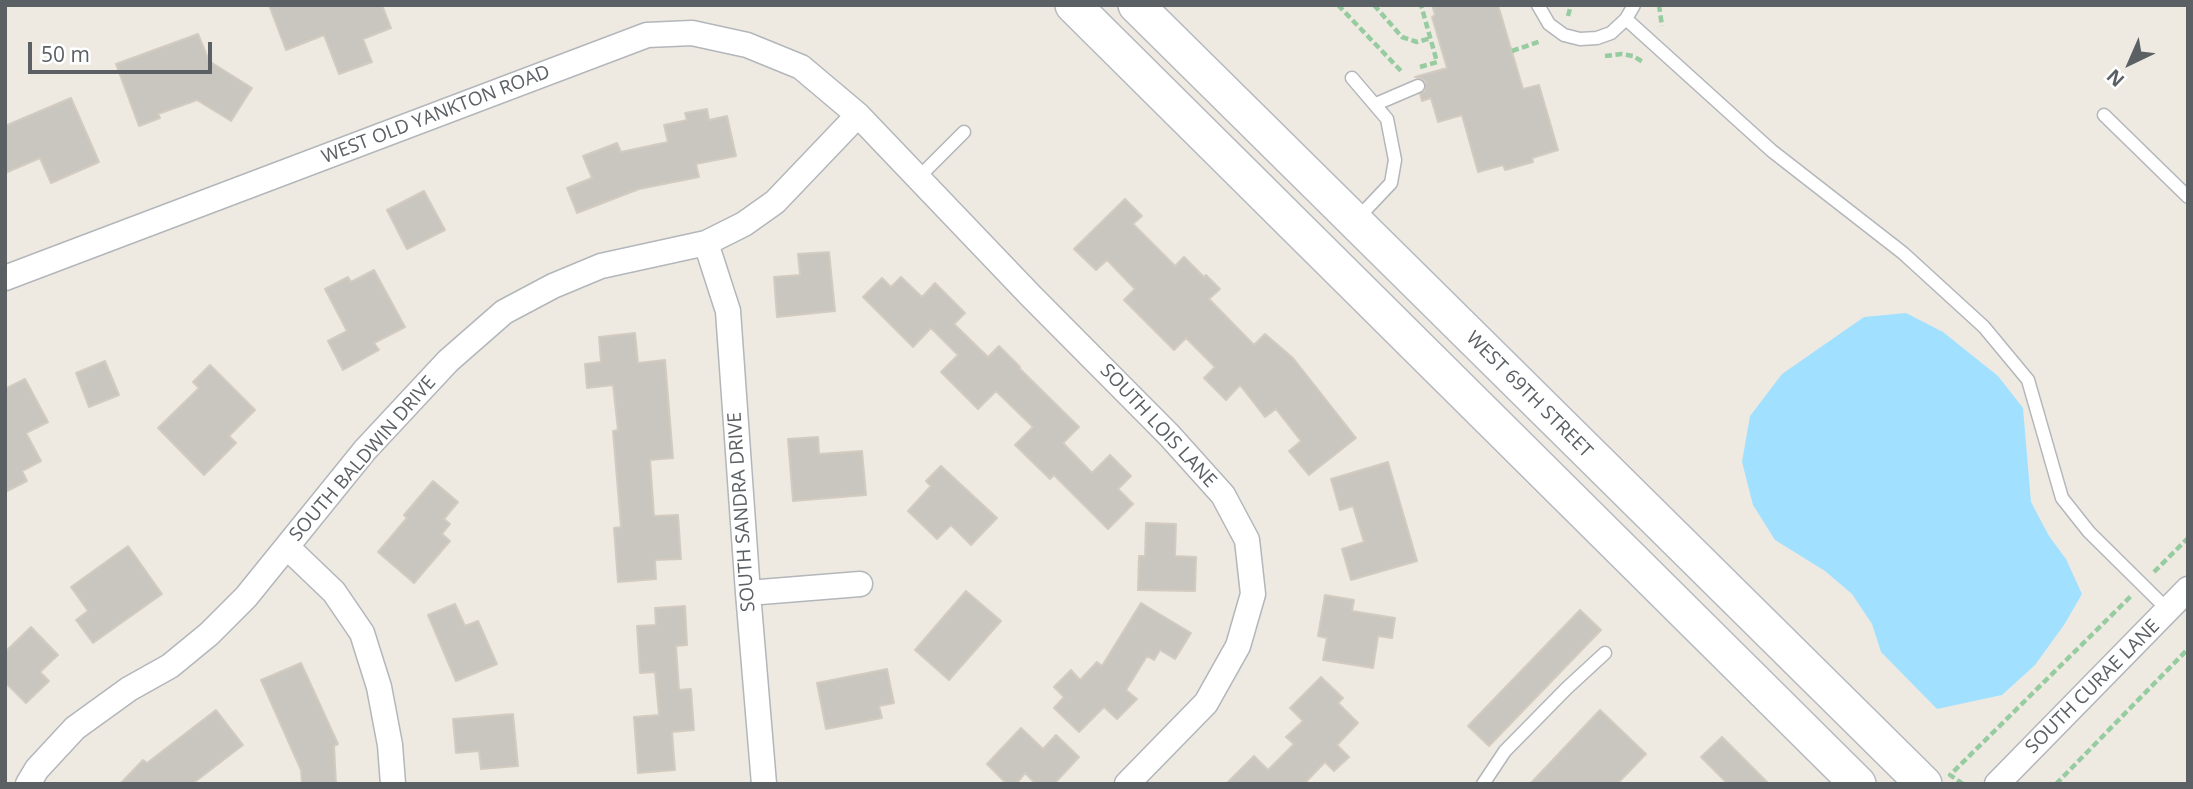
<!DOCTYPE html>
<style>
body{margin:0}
#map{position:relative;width:2193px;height:789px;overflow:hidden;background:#eeeae2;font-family:"Open Sans",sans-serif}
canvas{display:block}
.frame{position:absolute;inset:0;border:7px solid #5a6064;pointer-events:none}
.north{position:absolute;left:2095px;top:28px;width:70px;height:70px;-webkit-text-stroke:5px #fff;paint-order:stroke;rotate:224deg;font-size:19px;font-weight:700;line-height:28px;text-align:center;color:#5a6064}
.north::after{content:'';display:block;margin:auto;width:24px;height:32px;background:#5a6064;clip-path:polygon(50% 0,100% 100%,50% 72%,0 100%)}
.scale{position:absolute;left:28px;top:42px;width:184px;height:32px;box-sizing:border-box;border:4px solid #5a6064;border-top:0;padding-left:9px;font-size:21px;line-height:24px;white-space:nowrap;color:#5a6064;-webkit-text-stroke:5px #fff;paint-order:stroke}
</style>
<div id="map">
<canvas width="2193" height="789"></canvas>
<div class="frame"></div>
<div class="north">N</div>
<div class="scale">50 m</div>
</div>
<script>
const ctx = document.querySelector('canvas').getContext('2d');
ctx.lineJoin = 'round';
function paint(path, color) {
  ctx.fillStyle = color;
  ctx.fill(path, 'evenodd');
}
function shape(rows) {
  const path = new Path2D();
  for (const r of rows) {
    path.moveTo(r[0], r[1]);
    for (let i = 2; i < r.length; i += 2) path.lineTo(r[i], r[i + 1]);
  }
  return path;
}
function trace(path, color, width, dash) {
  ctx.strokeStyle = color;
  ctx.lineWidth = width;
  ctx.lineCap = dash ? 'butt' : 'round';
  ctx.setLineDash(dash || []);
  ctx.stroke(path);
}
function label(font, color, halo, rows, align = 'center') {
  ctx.font = font + ' "Open Sans",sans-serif';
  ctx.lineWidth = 5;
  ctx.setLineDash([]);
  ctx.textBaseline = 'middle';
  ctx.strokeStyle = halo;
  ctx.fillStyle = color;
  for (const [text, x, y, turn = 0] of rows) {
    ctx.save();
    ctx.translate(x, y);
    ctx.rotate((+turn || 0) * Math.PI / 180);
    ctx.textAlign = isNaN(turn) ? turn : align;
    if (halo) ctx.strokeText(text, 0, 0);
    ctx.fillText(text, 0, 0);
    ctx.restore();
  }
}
const water = shape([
 [1906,313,1943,332,1998,376,2023,408,2031,502,2049,536,2066,559,2082,594,2064,625,2035,665,2002,695,1937,709,1881,652,1872,624,1852,594,1825,571,1775,540,1753,505,1742,462,1750,416,1782,374,1864,317]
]);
const building = shape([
 [269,5,382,5,391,28,363,39,372,62,339,74,324,35,286,50,269,5],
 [1432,5,1498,5,1523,89,1539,85,1558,150,1532,158,1533,162,1505,170,1503,165,1478,172,1462,115,1438,122,1431,98,1422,101,1420,94,1425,91,1426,82,1423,79,1415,77,1447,68,1432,17,1435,15,1432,5],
 [198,34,209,61,252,88,231,121,197,100,158,114,160,118,139,126,116,64,198,34],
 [71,98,99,162,51,183,40,158,5,173,5,126,71,98],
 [707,109,709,120,727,116,736,156,696,164,699,177,639,189,577,213,567,188,592,178,583,156,617,143,621,152,668,142,664,125,687,120,685,113,707,109],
 [424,191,445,230,407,249,387,210,424,191],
 [1125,199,1142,216,1133,224,1175,266,1184,257,1204,277,1206,275,1220,289,1209,299,1254,345,1265,334,1293,358,1356,438,1309,475,1289,451,1301,441,1276,409,1265,417,1240,385,1226,400,1204,378,1215,367,1186,338,1174,350,1124,300,1135,289,1107,260,1096,270,1074,249,1125,199],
 [829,252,835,311,777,317,774,277,800,275,798,254,829,252],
 [374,270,405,327,374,343,379,350,343,370,328,341,347,331,325,289,348,277,351,282,374,270],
 [901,277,922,297,935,283,965,313,954,324,988,357,999,346,1020,367,1019,368,1079,427,1063,443,1092,473,1110,455,1131,476,1118,489,1133,504,1108,529,1054,475,1050,479,1015,445,1033,427,996,391,978,409,941,372,958,355,931,328,913,347,863,297,882,278,891,287,901,277],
 [635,333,638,363,665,360,673,458,650,460,654,516,678,515,681,559,655,560,656,579,618,582,614,528,621,527,613,431,618,430,613,385,587,388,585,364,601,362,599,337,635,333],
 [105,361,119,395,89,407,76,373,105,361],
 [210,365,255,410,229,436,236,443,204,475,158,428,199,388,193,382,210,365],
 [25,379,48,422,26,433,41,461,22,471,27,481,5,492,5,389,25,379],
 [818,437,819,454,862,451,866,495,793,501,788,439,818,437],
 [1388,462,1417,561,1351,580,1342,549,1364,542,1353,506,1340,510,1331,479,1388,462],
 [941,466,997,518,971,545,951,525,937,539,908,511,931,486,926,481,941,466],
 [433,481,458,502,444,519,450,524,442,534,450,541,414,583,378,552,407,518,404,515,433,481],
 [1146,523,1176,524,1175,556,1196,557,1195,591,1138,590,1139,556,1145,556,1146,523],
 [128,546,162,594,93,643,76,620,88,611,71,587,128,546],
 [966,591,1001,621,949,680,915,650,966,591],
 [1325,595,1354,600,1352,611,1395,618,1392,638,1378,636,1373,668,1323,660,1327,638,1318,636,1325,595],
 [1141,603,1191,633,1175,659,1160,650,1154,660,1147,656,1126,690,1137,699,1117,719,1104,707,1079,732,1054,708,1064,697,1054,687,1071,670,1080,680,1097,662,1102,666,1141,603],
 [455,604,465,626,478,621,497,664,456,681,428,615,455,604],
 [685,606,687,645,676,646,679,690,691,689,694,730,672,732,675,770,638,773,634,717,659,715,655,672,640,673,637,626,656,625,655,608,685,606],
 [1580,610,1601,630,1489,746,1468,726,1580,610],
 [31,627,58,655,40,672,49,681,26,703,5,682,5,652,31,627],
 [301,663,338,744,334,746,336,784,302,784,301,770,261,680,301,663],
 [887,669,894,703,879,706,882,718,826,729,817,683,887,669],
 [1321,677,1343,698,1338,703,1358,723,1337,745,1349,757,1334,771,1325,762,1304,784,1226,784,1254,756,1268,770,1294,744,1286,737,1303,721,1290,708,1321,677],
 [216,710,243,745,192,784,120,784,143,760,147,763,216,710],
 [1600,710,1646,754,1617,784,1530,784,1600,710],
 [513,714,518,766,481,769,479,751,456,753,453,719,513,714],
 [1021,728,1043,749,1056,735,1079,757,1054,784,1036,784,1025,773,1016,784,1007,784,987,764,1021,728],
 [1722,737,1769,784,1728,784,1701,757,1722,737]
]);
const path = shape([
 [1338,5,1402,72],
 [1374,5,1402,37,1417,42,1431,38],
 [1659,5,1662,26],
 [1568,16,1571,5],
 [1512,51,1541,41],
 [1605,56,1622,54,1633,56,1643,62],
 [1420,67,1437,62,1421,5],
 [2154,572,2188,538],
 [1963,784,1950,775,2131,596],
 [2056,784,2188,649]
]);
const service = shape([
 [1538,5,1549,24,1564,35,1580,39,1597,38,1611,33,1626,19,1634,5],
 [1626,19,1772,151,1903,253,1984,327,2028,380,2062,498,2089,532,2168,610],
 [1352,78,1387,119,1395,160,1391,183,1357,219],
 [1376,104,1418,86],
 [2104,115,2188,197],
 [918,178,964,132],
 [1483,784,1505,751,1567,688,1605,653]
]);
const minor = shape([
 [706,243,728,311,748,593,764,784],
 [5,278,647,35,692,33,747,45,801,67,858,115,1030,295,1169,435,1223,495,1247,540,1253,594,1238,646,1206,703,1127,784],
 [287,547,334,592,362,633,379,687,390,745,393,784],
 [748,593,860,584],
 [28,784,37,769,75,728,129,689,170,666,209,634,246,597,365,450,448,361,504,312,553,286,601,266,706,243,744,224,775,202,858,115],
 [1997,784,2188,589]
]);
const secondary = shape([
 [1073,5,1858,784],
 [1136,5,1924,784]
]);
const streetNames = [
 ["WEST OLD YANKTON ROAD",436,115,-21],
 ["WEST 69TH STREET",1529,395,45],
 ["SOUTH LOIS LANE",1158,426,47],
 ["SOUTH BALDWIN DRIVE",363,459,-49],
 ["SOUTH SANDRA DRIVE",742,512,-94],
 ["SOUTH CURAE LANE",2093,687,-45]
];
paint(water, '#a1e1ff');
paint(building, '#c9c5bf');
trace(building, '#d3cbc0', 2);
trace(service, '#b3b6ba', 15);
trace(minor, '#b3b6ba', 27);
trace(secondary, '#b6bac0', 38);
trace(path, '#96cc9f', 4.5, [7, 3.5]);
trace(service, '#fff', 12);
trace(minor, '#fff', 24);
trace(secondary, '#fff', 35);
label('19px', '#5a6064', '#fff', streetNames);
</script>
